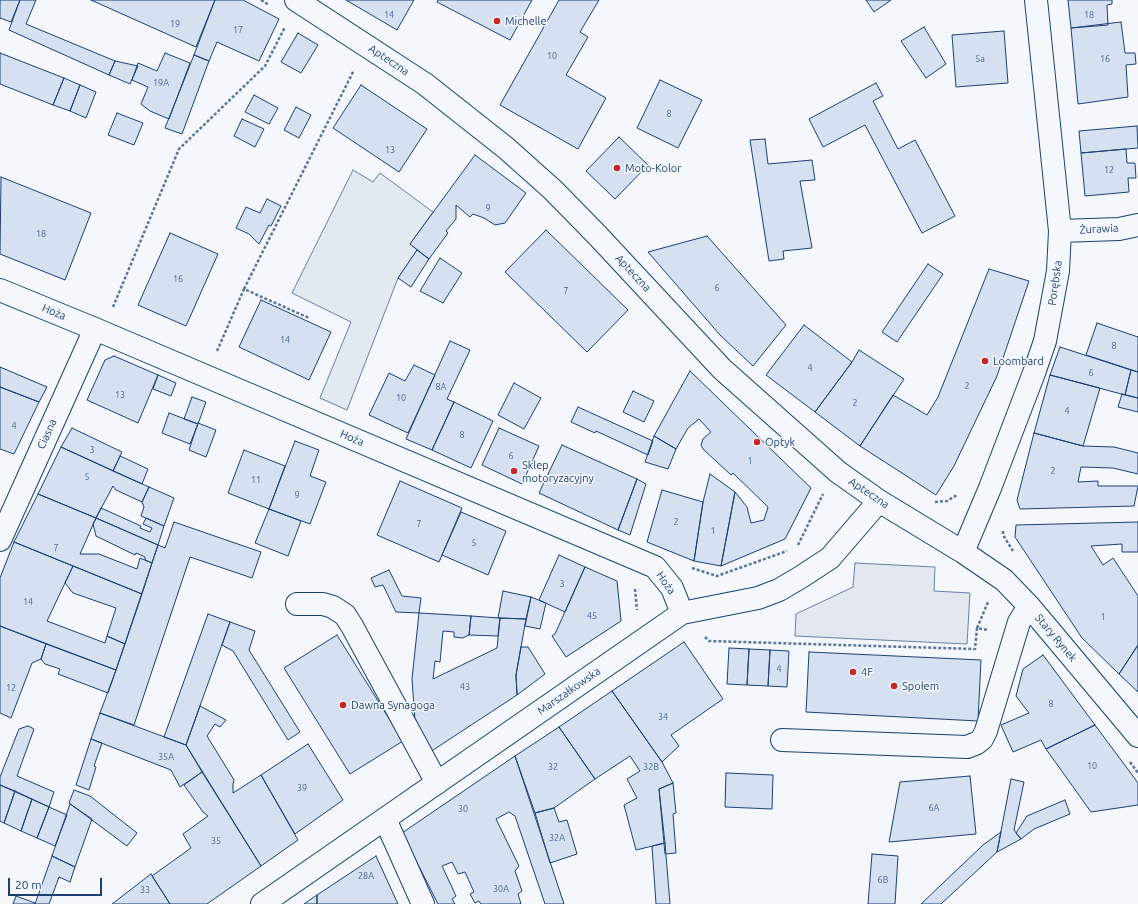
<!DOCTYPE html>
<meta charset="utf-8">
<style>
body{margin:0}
#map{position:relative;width:1138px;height:904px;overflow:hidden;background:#f4f7fb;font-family:Ubuntu,sans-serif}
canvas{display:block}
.scale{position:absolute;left:8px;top:878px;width:94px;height:18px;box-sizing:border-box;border:2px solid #1d3f73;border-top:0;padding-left:5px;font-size:12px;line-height:14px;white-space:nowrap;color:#1d3f73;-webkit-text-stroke:3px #f4f7fb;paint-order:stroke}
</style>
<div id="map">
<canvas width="1138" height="904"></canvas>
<div class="scale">20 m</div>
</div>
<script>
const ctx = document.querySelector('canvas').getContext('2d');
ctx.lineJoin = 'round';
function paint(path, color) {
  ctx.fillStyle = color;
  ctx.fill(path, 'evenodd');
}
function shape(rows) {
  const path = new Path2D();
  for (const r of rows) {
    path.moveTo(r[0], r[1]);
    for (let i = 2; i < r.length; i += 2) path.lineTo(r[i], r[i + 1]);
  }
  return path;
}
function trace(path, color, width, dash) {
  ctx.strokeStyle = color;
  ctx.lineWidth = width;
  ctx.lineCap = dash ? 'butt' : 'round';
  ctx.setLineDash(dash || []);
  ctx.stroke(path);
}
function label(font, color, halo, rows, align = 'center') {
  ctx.font = font + ' Ubuntu,sans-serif';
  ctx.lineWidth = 3;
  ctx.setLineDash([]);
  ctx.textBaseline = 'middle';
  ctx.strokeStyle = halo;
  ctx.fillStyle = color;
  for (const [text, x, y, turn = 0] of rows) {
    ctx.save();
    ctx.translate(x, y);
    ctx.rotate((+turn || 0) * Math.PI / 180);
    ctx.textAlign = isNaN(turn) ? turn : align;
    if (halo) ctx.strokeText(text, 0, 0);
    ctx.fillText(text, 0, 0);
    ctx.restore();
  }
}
const green = shape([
 [353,170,373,182,380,173,433,212,410,244,417,250,398,278,347,410,320,398,351,322,292,293,353,170]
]);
const parking = shape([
 [855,563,935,567,934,591,970,593,967,644,795,636,796,614,853,587,855,563]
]);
const building = shape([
 [0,0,20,0,11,22,0,18,0,0],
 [20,0,36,0,26,24,115,61,109,75,9,30,20,0],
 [91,0,215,0,196,47,91,0],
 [215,0,243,0,279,19,259,61,217,42,209,61,194,55,215,0],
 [346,0,414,0,397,30,346,0],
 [438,0,532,0,510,40,437,2,438,0],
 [559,0,599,0,580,32,588,37,566,75,606,98,578,149,500,105,559,0],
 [866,0,891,0,874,12,866,0],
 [1068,0,1112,0,1112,4,1107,5,1108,25,1071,28,1068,0],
 [1121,22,1125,53,1135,53,1136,64,1126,65,1128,97,1078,104,1071,28,1121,22],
 [924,27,946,64,926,78,901,41,924,27],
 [1004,31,1008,83,956,87,952,35,1004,31],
 [298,33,318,45,301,73,281,62,298,33],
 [0,53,64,78,53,105,0,84,0,53],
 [165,53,190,63,169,119,150,111,141,104,148,87,132,80,138,63,157,71,165,53],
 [194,55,209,61,182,134,165,128,194,55],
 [115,61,138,66,130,84,109,75,115,61],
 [64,78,80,85,70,111,53,105,64,78],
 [660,80,702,100,678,148,637,128,660,80],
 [876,83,883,96,873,101,898,149,915,140,955,216,922,233,865,125,823,147,809,119,876,83],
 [80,85,96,92,86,118,70,111,80,85],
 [361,85,427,129,399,172,333,128,361,85],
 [254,95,278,108,269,124,245,112,254,95],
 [296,107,311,115,299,138,284,130,296,107],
 [117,113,143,123,134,145,108,135,117,113],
 [242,119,264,129,255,147,234,136,242,119],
 [1137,126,1138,148,1081,153,1079,131,1137,126],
 [619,137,648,165,615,199,586,171,619,137],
 [765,139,768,164,812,160,815,180,800,181,812,248,783,251,784,259,769,261,750,140,765,139],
 [1126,149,1127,163,1135,163,1136,178,1128,178,1129,192,1085,196,1081,153,1126,149],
 [475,155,526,193,505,223,495,225,484,218,473,214,470,217,456,205,456,219,446,231,448,233,429,259,410,244,475,155],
 [1,177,91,213,65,280,0,254,1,177],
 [267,199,281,206,271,226,269,225,259,244,249,234,236,228,246,207,260,213,267,199],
 [546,230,628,310,587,352,505,272,546,230],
 [170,233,218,254,186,326,138,305,170,233],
 [707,236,786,325,753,366,720,335,648,252,707,236],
 [417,250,429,259,411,287,398,278,417,250],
 [440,258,462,273,443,303,420,291,440,258],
 [928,264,943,274,897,342,882,332,928,264],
 [989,269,1029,281,997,376,954,466,936,495,860,446,893,395,927,415,938,397,989,269],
 [261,300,331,332,309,380,239,347,261,300],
 [1097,323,1138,337,1138,372,1086,355,1097,323],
 [804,325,852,362,815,412,766,375,804,325],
 [450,341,470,350,447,399,454,402,432,450,406,439,450,341],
 [1060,347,1131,370,1125,395,1050,375,1060,347],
 [859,350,904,379,860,446,815,412,852,362,859,350],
 [114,356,158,375,138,423,87,400,105,360,114,356],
 [414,365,435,375,408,433,369,415,389,373,405,381,414,365],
 [0,367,47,387,39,402,0,387,0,367],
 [1131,370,1138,372,1138,398,1125,395,1131,370],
 [690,371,811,488,785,539,721,566,735,492,747,507,751,523,764,520,768,507,733,473,731,475,703,449,701,445,703,439,711,432,699,419,688,428,676,449,654,436,690,371],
 [158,375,176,383,171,396,153,389,158,375],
 [1050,375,1100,388,1083,446,1034,433,1050,375],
 [514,383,541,398,524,429,498,415,514,383],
 [0,387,39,402,14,454,0,449,0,387],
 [633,391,654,401,644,422,623,412,633,391],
 [1122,394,1138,398,1138,412,1118,407,1122,394],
 [192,397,206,402,198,424,184,419,192,397],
 [454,402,493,421,471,468,432,450,454,402],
 [578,407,653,441,648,455,596,431,595,433,571,422,578,407],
 [169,413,198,424,190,444,162,433,169,413],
 [198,423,216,430,206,457,189,450,198,423],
 [72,428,122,452,113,471,61,447,72,428],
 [499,428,539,446,522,484,482,465,499,428],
 [1034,433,1083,446,1114,447,1138,453,1138,474,1113,468,1081,467,1078,482,1098,481,1098,486,1138,486,1134,506,1020,509,1017,500,1034,433],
 [654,436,676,449,668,469,645,462,654,436],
 [295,441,319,450,310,476,326,482,310,524,269,509,295,441],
 [562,445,637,479,618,530,539,493,562,445],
 [61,447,149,487,142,502,116,490,113,486,96,518,38,494,61,447],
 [244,450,285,466,269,509,228,493,244,450],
 [120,456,148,469,142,484,113,471,120,456],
 [710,474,735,492,721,566,694,561,703,502,710,474],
 [637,479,646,484,630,535,618,530,637,479],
 [400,481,462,508,439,562,377,535,400,481],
 [149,487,174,498,164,526,141,516,144,507,142,502,149,487],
 [662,490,703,502,694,561,647,542,662,490],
 [38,494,96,518,80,554,99,554,137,569,140,558,152,563,142,594,14,542,38,494],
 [101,508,141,526,140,528,150,532,152,528,143,524,146,518,164,526,158,545,96,518,101,508],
 [269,509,301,521,288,556,255,543,269,509],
 [461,512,506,531,488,575,442,555,461,512],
 [96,518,158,545,152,563,145,560,145,557,136,553,135,555,96,536,93,524,96,518],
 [174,522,261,552,252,578,190,557,134,725,100,713,116,670,158,545,165,548,174,522],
 [1138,522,1138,552,1122,552,1122,544,1091,546,1103,565,1113,558,1138,596,1138,645,1119,674,1082,638,1015,537,1016,525,1138,522],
 [14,542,73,566,47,621,105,643,107,636,125,644,116,670,0,626,0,578,14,542],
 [559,555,585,567,565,612,539,600,559,555],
 [73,566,142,594,125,644,107,636,116,608,73,593,65,583,73,566],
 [585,567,617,581,621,621,566,657,552,636,555,634,585,567],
 [389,570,402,596,421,598,419,613,396,612,383,585,375,587,371,578,389,570],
 [503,591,531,597,526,619,498,618,503,591],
 [531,597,546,603,540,629,525,626,531,597],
 [419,613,471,616,469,635,463,638,454,637,454,632,443,631,440,662,435,661,433,679,497,648,500,618,526,619,516,675,517,695,427,754,416,735,412,679,419,613],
 [208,614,230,622,186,745,164,737,208,614],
 [471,616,500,618,498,636,469,635,471,616],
 [230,622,255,631,249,650,300,732,288,740,233,651,222,645,230,622],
 [0,626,46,644,41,659,32,663,11,718,0,713,0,626],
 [337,635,403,741,350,774,284,668,337,635],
 [684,642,723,699,671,735,679,746,662,762,612,691,684,642],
 [46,644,116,670,108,693,58,674,60,669,45,664,41,659,46,644],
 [1138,645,1138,692,1119,674,1138,645],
 [521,647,528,647,545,674,517,695,516,675,521,647],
 [729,648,749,649,747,685,727,684,729,648],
 [749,649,770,650,768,686,747,685,749,649],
 [770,650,789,651,787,687,768,686,770,650],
 [809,652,981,660,978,721,806,712,809,652],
 [1043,655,1095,725,1046,749,1041,740,1013,752,1001,725,1029,713,1016,696,1023,669,1043,655],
 [612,691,662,762,673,783,659,789,665,843,636,850,624,805,637,798,627,779,640,771,630,756,595,779,559,727,612,691],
 [200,706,226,720,220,727,215,724,207,736,234,780,233,784,233,793,261,775,298,840,261,866,186,745,200,706],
 [100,713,186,745,202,772,180,787,171,770,91,739,100,713],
 [1095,725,1138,783,1138,805,1091,812,1046,749,1095,725],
 [28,726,34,729,17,776,54,792,49,807,0,785,0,777,19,729,28,726],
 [559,727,595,779,554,808,535,813,515,756,559,727],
 [91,739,102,743,94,766,96,767,89,790,76,785,91,739],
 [308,744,343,800,295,834,261,775,308,744],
 [515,756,564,904,545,904,515,816,509,812,496,819,519,866,515,871,522,891,518,894,521,904,481,904,479,901,475,903,470,894,474,892,465,872,458,874,452,862,442,866,456,896,452,899,455,904,438,904,402,833,515,756],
 [202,772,261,866,207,904,170,904,152,876,191,848,183,834,208,816,203,812,184,785,202,772],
 [726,773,773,775,772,809,725,807,726,773],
 [970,776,976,834,889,842,900,782,970,776],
 [1011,779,1024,782,1014,830,1021,839,997,852,1011,779],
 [673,783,676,813,673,814,676,853,665,854,659,789,673,783],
 [0,785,15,791,4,823,0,821,0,785],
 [74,790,90,796,137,833,127,846,69,803,74,790],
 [15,791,32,799,21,831,4,823,15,791],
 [32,799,49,807,37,838,21,831,32,799],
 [1065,800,1070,814,1034,829,1021,839,1016,833,1027,816,1065,800],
 [70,804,92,819,75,867,52,856,70,804],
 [49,807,67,815,55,846,37,838,49,807],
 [554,808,559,822,567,820,577,854,550,863,535,813,554,808],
 [1001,832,997,852,941,904,921,904,983,845,1001,832],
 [665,843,670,904,656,904,652,846,665,843],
 [872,854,898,856,895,904,868,904,872,854],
 [52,856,75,867,70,882,59,877,49,904,35,904,52,856],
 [376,856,398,904,317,904,317,895,376,856],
 [151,874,170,904,112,904,151,874],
 [317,895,317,904,304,904,317,895],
 [16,896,35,903,35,904,13,904,16,896]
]);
const path = shape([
 [261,0,269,5],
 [244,289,354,70],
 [113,307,179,149,265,66,285,27],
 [217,351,244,289,309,318],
 [935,502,947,501,957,495],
 [1003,531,1003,535,1013,551],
 [798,545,823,494],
 [692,568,717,576,787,551],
 [635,589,637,610],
 [977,628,988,602],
 [705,637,709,641,975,649,977,628,988,630],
 [1130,762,1138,773]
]);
const minor = shape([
 [296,0,425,84,506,148,553,190,598,236,722,369,838,472,879,501,963,552,1004,580,1029,606,1138,736],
 [1060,231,1119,229,1138,225],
 [0,290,95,329,655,567,672,588,682,613],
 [0,540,95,329],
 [963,552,990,488,1034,373,1045,341,1058,271,1060,231,1036,0],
 [297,604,323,604,333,607,345,615,352,626,437,783],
 [782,740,967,747,977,743,982,739,986,731,1019,622,1029,606],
 [385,819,423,904],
 [262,904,682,613,758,598,779,590,801,577,830,558,879,501]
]);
const markers = [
 [497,21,4,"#c62828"],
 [617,168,4,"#c62828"],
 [985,361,4,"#c62828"],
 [757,442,4,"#c62828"],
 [514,471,4,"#c62828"],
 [853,672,4,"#c62828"],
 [894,686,4,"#c62828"],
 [343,705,4,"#c62828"]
];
const numberNames = [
 ["14",389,15],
 ["18",1089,15],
 ["19",175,24],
 ["17",238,30],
 ["10",552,56],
 ["5a",980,59],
 ["16",1105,59],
 ["19A",161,83],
 ["8",669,114],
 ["13",390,150],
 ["12",1109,170],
 ["9",488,208],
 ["18",41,234],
 ["16",178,279],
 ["6",717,288],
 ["7",566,291],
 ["14",285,340],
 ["8",1114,346],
 ["4",810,368],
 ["6",1091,373],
 ["2",967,386],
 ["8A",441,387],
 ["13",120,395],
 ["10",401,398],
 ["2",855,403],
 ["4",1067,411],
 ["4",14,426],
 ["8",462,435],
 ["3",92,450],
 ["6",511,456],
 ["1",750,461],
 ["2",1053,471],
 ["5",87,477],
 ["11",256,480],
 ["9",297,495],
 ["2",676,522],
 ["7",419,524],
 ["1",713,531],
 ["5",474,543],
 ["7",56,548],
 ["3",562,584],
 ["14",28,602],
 ["45",592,616],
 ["1",1103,617],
 ["4",779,669],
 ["43",465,687],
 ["12",11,688],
 ["8",1051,704],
 ["34",663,717],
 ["35A",166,757],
 ["10",1092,766],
 ["32",553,767],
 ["32B",651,767],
 ["39",302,788],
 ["6A",934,808],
 ["30",463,809],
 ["32A",557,838],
 ["35",216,841],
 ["28A",366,876],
 ["6B",883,880],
 ["30A",501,889],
 ["33",145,890]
];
const poiNames = [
 ["Michelle",505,21],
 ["Moto-Kolor",625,168],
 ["Loombard",993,361],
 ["Optyk",765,442],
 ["Sklep",522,465],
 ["motoryzacyjny",522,478],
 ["4F",861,672],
 ["Społem",902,686],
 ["Dawna Synagoga",351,705]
];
const streetNames = [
 ["Apteczna",389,60,34],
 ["Żurawia",1099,229,-3],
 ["Apteczna",633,273,47],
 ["Porębska",1055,283,-82],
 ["Hoża",54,312,22],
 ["Ciasna",47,434,-66],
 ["Hoża",352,438,23],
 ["Apteczna",869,493,34],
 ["Hoża",666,583,56],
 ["Stary Rynek",1056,638,50],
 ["Marszałkowska",569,691,-35]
];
paint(green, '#e3e9f0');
trace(green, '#687fa3', 1);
paint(parking, '#e3e8f0');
trace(parking, '#687fa3', 1);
paint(building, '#d5e0f0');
trace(building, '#1d3f73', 1);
trace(minor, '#1d3f73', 24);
trace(path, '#5e769c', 2.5, [3, 2]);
trace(minor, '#f4f7fb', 22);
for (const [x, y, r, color] of markers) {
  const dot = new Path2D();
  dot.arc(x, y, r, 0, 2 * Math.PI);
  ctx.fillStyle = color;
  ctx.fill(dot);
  trace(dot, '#f4f7fb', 1.5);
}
label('9px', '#4b6792', null, numberNames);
label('11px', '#1d3f73', '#f4f7fb', poiNames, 'left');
label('11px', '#1d3f73', '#f4f7fb', streetNames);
</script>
